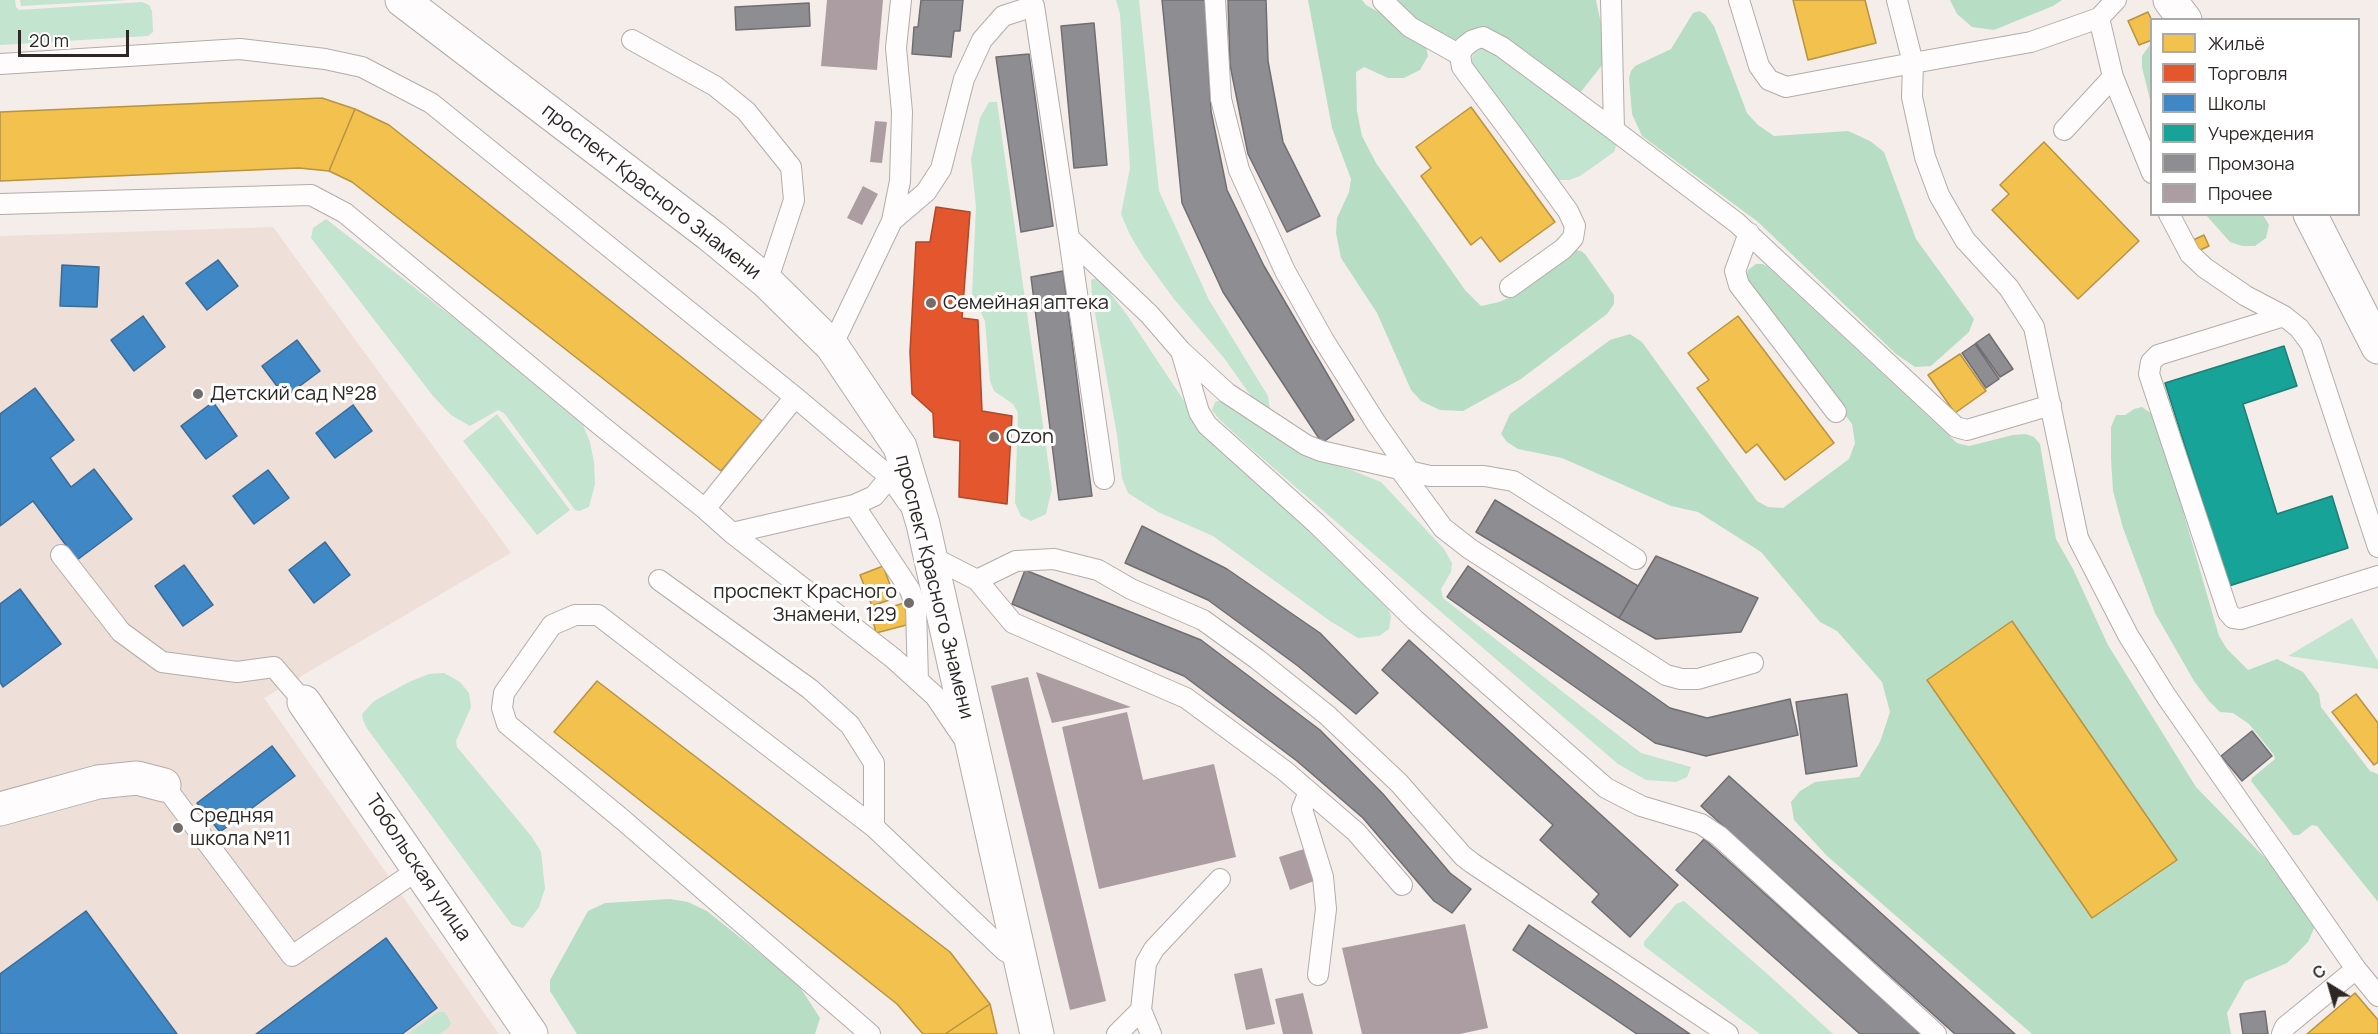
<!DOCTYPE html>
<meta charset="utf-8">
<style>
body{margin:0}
#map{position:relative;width:2378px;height:1034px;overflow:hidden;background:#f5edea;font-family:Manrope,sans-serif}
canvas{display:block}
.legend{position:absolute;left:2150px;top:18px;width:210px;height:198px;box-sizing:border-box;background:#fff;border:2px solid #aba9a8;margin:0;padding:8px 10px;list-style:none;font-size:18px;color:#2d2725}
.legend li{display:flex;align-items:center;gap:12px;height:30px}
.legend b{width:30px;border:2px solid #aba9a8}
.north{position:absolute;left:2300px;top:956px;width:60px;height:60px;-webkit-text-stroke:4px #fff;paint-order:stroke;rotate:323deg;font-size:16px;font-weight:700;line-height:24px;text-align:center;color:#2d2725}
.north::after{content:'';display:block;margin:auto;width:21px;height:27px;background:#2d2725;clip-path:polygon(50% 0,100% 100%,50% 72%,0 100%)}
.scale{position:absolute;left:18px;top:30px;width:111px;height:27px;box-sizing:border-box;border:3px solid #2d2725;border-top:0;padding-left:8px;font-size:18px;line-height:21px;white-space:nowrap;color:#2d2725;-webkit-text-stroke:4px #fff;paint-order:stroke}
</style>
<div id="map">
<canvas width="2378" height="1034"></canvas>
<ul class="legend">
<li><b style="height:16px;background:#f2c14e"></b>Жильё</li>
<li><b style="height:16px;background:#e4572e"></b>Торговля</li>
<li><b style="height:16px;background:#3f88c5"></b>Школы</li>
<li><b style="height:16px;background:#17a398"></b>Учреждения</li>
<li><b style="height:16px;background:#8d8d92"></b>Промзона</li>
<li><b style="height:16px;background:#ac9da2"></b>Прочее</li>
</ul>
<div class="north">С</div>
<div class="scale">20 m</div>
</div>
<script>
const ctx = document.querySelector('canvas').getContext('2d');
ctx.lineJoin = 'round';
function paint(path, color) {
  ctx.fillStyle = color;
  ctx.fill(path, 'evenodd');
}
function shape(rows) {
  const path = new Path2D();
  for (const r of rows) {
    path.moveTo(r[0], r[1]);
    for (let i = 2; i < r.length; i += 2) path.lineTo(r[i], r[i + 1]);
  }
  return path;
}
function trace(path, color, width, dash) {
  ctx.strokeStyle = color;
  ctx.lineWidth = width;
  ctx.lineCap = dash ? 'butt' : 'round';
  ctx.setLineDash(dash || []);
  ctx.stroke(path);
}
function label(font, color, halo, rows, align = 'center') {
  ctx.font = font + ' Manrope,sans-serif';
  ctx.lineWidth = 6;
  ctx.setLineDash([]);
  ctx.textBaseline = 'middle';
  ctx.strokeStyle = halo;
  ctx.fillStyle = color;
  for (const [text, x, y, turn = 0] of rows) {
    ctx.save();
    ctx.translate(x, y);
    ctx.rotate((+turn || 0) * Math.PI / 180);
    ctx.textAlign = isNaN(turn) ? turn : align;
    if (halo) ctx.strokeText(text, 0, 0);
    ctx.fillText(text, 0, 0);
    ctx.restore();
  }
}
const built = shape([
 [273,227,511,553,264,698,499,1034,0,1034,0,236]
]);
const green = shape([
 [0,0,15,0,16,7,19,10,142,2,149,5,152,11,153,32,148,36,0,45],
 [20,0,129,0,21,6],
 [1116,0,1139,0,1159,191,1209,300,1268,396,1270,409,1256,403,1224,358,1174,299,1144,258,1130,235,1121,214,1130,168,1120,14],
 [1483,47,1498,54,1613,140,1616,146,1614,152,1580,176,1569,180,1557,180,1471,66,1473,54],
 [989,102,997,102,1052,489,1046,514,1031,521,1021,516,1015,503,1018,413,1013,404,994,391,990,381,985,321,972,294,976,207,971,159,980,118],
 [326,219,464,326,583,425,590,442,594,462,595,484,589,507,579,511,575,510,504,413,498,410,470,426,451,415,433,396,311,238,313,228],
 [1098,277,1127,315,1210,440,1384,596,1391,616,1389,629,1379,636,1358,638,1330,621,1213,536,1158,512,1128,493,1122,478,1117,435,1092,296,1091,280],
 [1223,399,1244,417,1312,458,1351,470,1381,482,1444,549,1452,563,1451,572,1441,589,1443,598,1641,753,1691,767,1687,777,1676,782,1646,780,1618,764,1248,446,1218,418,1212,410,1215,402],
 [497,414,570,510,537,535,463,441],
 [2352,618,2378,661,2378,669,2288,656],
 [444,673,460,682,469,693,471,707,456,741,457,747,532,837,541,852,545,888,539,907,523,928,512,925,366,727,363,720,362,714,374,701,409,682,429,674],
 [1684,901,1773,979,1833,1034,1760,1034,1644,946,1644,942,1676,904],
 [438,1012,444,1012,447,1016,451,1023,449,1027,440,1034,408,1034]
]);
const forest = shape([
 [1308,0,1362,0,1366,5,1386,16,1426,46,1428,56,1420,70,1404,78,1388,78,1364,67,1356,72,1357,111,1362,136,1376,163,1465,290,1481,306,1499,302,1517,294,1575,250,1581,251,1585,254,1614,295,1614,304,1607,314,1521,379,1463,411,1440,410,1421,401,1411,390,1377,313,1341,258,1336,233,1337,218,1349,192,1351,179,1332,128],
 [1398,0,1596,0,1605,43,1603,64,1580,93,1505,38,1457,44,1415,21],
 [1950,0,2062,0,2053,6,1994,30,1972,27,1957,14],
 [1699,11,1705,14,1714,26,1747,113,1758,125,1774,136,1848,131,1870,141,1884,152,1916,239,1974,319,1969,332,1931,366,1915,367,1896,354,1758,222,1642,136,1632,114,1629,78,1631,71,1635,66,1671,49,1693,13],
 [2151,43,2151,104,2142,67,2142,56],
 [2206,215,2263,215,2269,225,2266,238,2255,246,2242,246,2230,242],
 [1756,264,1763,264,1768,267,1957,443,1969,446,2013,435,2026,434,2034,437,2040,444,2056,539,2073,569,2108,645,2196,787,2309,903,2316,924,2308,942,2287,963,2245,981,2227,1013,2231,1034,2032,1034,1827,856,1794,820,1791,802,1800,791,1815,782,1859,777,1880,742,1890,712,1882,682,1837,631,1820,622,1761,552,1698,512,1671,506,1562,458,1518,449,1507,442,1501,434,1510,414,1610,340,1630,334,1642,342,1757,501,1768,507,1783,508,1849,459,1855,443,1852,424,1755,298,1745,281,1748,270],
 [2142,407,2152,414,2157,421,2219,636,2227,649,2248,670,2277,659,2303,672,2319,694,2321,707,2370,771,2378,774,2378,902,2317,826,2312,825,2299,835,2293,835,2290,831,2251,781,2252,778,2275,759,2274,755,2249,724,2233,713,2220,712,2209,701,2194,681,2155,613,2123,528,2113,491,2111,459,2111,427,2116,415,2125,415,2134,409],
 [670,899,688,902,707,911,798,984,820,1018,815,1034,577,1034,550,991,550,980,588,911,605,903]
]);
const homes = shape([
 [1793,0,1865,0,1876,43,1808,60,1793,0],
 [2148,12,2152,21,2152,40,2139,45,2128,21,2148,12],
 [322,98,355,109,329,171,299,168,0,181,0,112,322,98],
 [1471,107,1555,222,1500,262,1481,237,1471,245,1421,176,1431,168,1416,147,1471,107],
 [355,109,389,125,762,421,721,471,352,182,329,171,355,109],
 [2044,142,2139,241,2078,299,1992,210,2009,194,2000,185,2044,142],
 [2204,235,2209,246,2196,252,2191,241,2204,235],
 [1738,316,1834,443,1785,480,1757,444,1746,453,1697,388,1709,380,1688,353,1738,316],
 [1960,354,1986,391,1955,413,1928,375,1960,354],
 [883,566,895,598,872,606,860,575,883,566],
 [904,603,910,624,876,633,871,613,904,603],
 [2012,621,2177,860,2092,918,1927,680,2012,621],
 [597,681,950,952,990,1004,945,1034,923,1034,897,1004,554,732,597,681],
 [2356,694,2378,723,2378,762,2374,765,2332,712,2356,694],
 [2355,993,2378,1020,2378,1034,2307,1034,2355,993],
 [990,1004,997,1034,945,1034,990,1004]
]);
const shops = shape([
 [936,207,970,212,962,318,978,320,982,411,1012,416,1007,504,959,497,960,441,934,437,933,413,912,394,910,352,916,242,930,242,936,207]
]);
const schools = shape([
 [218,260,238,286,207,310,186,283,218,260],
 [62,265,99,267,97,307,60,306,62,265],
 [143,316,165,347,134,371,111,340,143,316],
 [297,340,320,371,285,397,262,366,297,340],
 [35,388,74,440,50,458,71,487,94,469,132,519,77,560,33,501,0,526,0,414,35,388],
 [213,402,237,436,206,459,181,426,213,402],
 [353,405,372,431,335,458,316,433,353,405],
 [268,470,289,498,254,524,233,496,268,470],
 [325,542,350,575,314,603,289,570,325,542],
 [184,565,213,605,183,626,155,586,184,565],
 [20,589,61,644,3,687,0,682,0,604,20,589],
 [272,746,295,776,220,832,197,803,272,746],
 [86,911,177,1034,0,1034,0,974,86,911],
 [386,938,437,1008,402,1034,256,1034,386,938]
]);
const public = shape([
 [2284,346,2297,386,2243,404,2277,514,2332,496,2348,548,2229,586,2165,383,2284,346]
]);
const industry = shape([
 [921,0,963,0,960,31,954,31,951,57,912,54,914,27,918,27,921,0],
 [1162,0,1205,0,1211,111,1227,190,1264,266,1354,420,1322,443,1223,292,1182,203,1162,0],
 [1228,0,1266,0,1268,61,1283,142,1320,216,1287,232,1248,154,1230,65,1228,0],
 [809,3,810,26,736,30,735,7,809,3],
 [1094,23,1107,165,1074,168,1061,26,1094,23],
 [1029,54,1053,226,1021,232,996,57,1029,54],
 [1063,271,1092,496,1059,500,1031,277,1063,271],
 [1989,334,2013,369,2000,377,1976,343,1989,334],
 [1975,344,1999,379,1986,388,1962,353,1975,344],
 [1495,500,1638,586,1619,618,1476,532,1495,500],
 [1142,526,1227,569,1320,633,1378,693,1356,714,1298,666,1208,600,1125,563,1142,526],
 [1656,556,1758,598,1741,632,1656,639,1619,618,1656,556],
 [1468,566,1670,708,1707,718,1790,699,1798,735,1706,756,1655,743,1447,597,1468,566],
 [1025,570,1201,640,1320,730,1383,794,1450,873,1471,889,1452,913,1434,901,1363,818,1297,761,1184,676,1012,604,1025,570],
 [1409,640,1678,885,1630,937,1592,902,1599,894,1540,840,1553,825,1382,670,1409,640],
 [1847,694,1857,766,1806,774,1796,702,1847,694],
 [2252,731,2272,756,2242,781,2221,756,2252,731],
 [1729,776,2015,1034,1955,1034,1701,806,1729,776],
 [1704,839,1921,1034,1860,1034,1676,870,1704,839],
 [1529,925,1614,982,1690,1034,1637,1034,1513,950,1529,925],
 [2265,1011,2268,1034,2243,1034,2240,1014,2265,1011]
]);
const building = shape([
 [827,0,883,0,877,70,821,66],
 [875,121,887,122,882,163,870,162],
 [863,186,878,194,862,225,847,218],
 [1036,672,1131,707,1052,723],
 [1028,677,1106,1001,1070,1010,991,686],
 [1127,712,1143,780,1214,764,1236,857,1099,889,1062,727],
 [1304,849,1314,881,1290,890,1279,857],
 [1465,924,1488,1028,1460,1034,1362,1034,1342,948],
 [1262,968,1275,1024,1246,1030,1234,974],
 [1303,993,1313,1034,1283,1034,1275,999]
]);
const lane = shape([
 [1215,0,1221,99,1239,170,1285,271,1323,339,1376,423,1411,473],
 [1611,0,1614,130,1737,223,1956,427,1967,430,2051,405],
 [1739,0,1759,66,1769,80,1786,87,1913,63,1897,0],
 [2116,0,2099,18,2031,42,1913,63,1912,97,1925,157,1939,195,1965,240,2009,288,2034,327,2078,538,2128,635,2166,696,2356,969,2378,996],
 [1383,1,1410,27,1460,55],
 [2099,18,2113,77,2152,173],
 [632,40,715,86,746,111,791,167,794,200,767,282],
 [0,64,240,49,325,59,362,67,431,103,795,397,890,477,908,503],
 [2064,130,2113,77],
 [0,204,311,195,345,213,599,424,705,509,732,533,893,658,935,696,962,736],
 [2169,214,2190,254,2205,268,2246,296,2284,316,2299,328,2311,344,2378,547],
 [892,221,926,192,941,169,964,79,982,40,1003,16,1034,6,1069,238,1149,314,1181,351,1227,393,1306,445,1321,451,1430,476,1484,476,1513,481,1636,559],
 [1749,233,1735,271,1739,285,1836,412],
 [1069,238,1104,479],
 [1510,287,1563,249,1573,238,1575,226,1568,211,1515,138,1462,67,1460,55,1464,47,1473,40,1483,37,1502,47,1614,130],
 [2284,316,2158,355,2151,362,2149,374,2228,612,2233,618,2241,619,2378,576],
 [832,346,892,221,900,181,902,112,896,48,901,0],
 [1181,351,1199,412,1207,425,1316,523,1415,620,1606,788,1641,806,1701,824,1719,836,1936,1034],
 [1399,468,1443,528,1470,549,1666,675,1681,679,1698,679,1753,663],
 [854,505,910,590,916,607,918,681],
 [705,509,795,397],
 [732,533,854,505,874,496,890,477],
 [61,555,121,632,162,662,237,672,274,667,304,702],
 [930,556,977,580,1013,623,1186,698,1285,771,1356,832,1402,885],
 [659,580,810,689,850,725,874,763,874,827],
 [977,580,1016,561,1054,559,1098,570,1131,589,1203,620,1257,659,1327,715,1399,783,1463,856,1472,863,1728,1034],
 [164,785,292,956,419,869],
 [1309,792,1302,809,1323,877,1326,909,1318,975],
 [1141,1010,1146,963,1154,949,1220,879],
 [870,1034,623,820,507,724,502,708,504,693,552,625,575,615,598,615,874,827,1005,951,1021,960],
 [1117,1034,1141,1010,1151,1034],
 [2282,1034,2285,1027,2356,969]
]);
const street = shape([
 [2170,0,2185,20],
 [2310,214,2378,347],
 [304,702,531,1034],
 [0,809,98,782,137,778,164,785]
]);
const secondary = shape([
 [402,0,710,235,767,282,832,346,900,447,923,524,1037,1034]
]);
const markers = [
 [931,303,6,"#736c6a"],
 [198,394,6,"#736c6a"],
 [994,437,6,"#736c6a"],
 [909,603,6,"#736c6a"],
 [178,828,6,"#736c6a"]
];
const streetNames = [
 ["проспект Красного Знамени",651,192,38],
 ["проспект Красного Знамени",934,587,76],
 ["Тобольская улица",418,868,56]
];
const poiNames = [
 ["Семейная аптека",943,303],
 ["Детский сад №28",210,394],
 ["Ozon",1006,437],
 ["проспект Красного",897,592,"right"],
 ["Знамени, 129",897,615,"right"],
 ["Средняя",190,816],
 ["школа №11",190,839]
];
paint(built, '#efdfd9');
paint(green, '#c3e4ce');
paint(forest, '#b7dec5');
paint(homes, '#f2c14e');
trace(homes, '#b79342', 1.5);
paint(shops, '#e4572e');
trace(shops, '#ad492b', 1.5);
paint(schools, '#3f88c5');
trace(schools, '#3a6b95', 1.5);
paint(public, '#17a398');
trace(public, '#1e7e76', 1.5);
paint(industry, '#8d8d92');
trace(industry, '#706e71', 1.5);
paint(building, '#ac9da2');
trace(lane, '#b2acaa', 22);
trace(street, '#b2acaa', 35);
trace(secondary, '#b2acaa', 35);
trace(lane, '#fefcfc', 20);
trace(street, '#fefcfc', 33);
trace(secondary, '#fefcfc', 33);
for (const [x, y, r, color] of markers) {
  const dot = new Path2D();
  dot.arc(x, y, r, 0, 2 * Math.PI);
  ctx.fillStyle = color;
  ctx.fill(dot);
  trace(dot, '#fff', 2);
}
label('20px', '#2d2725', '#fff', streetNames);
label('20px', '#2d2725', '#fff', poiNames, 'left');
</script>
